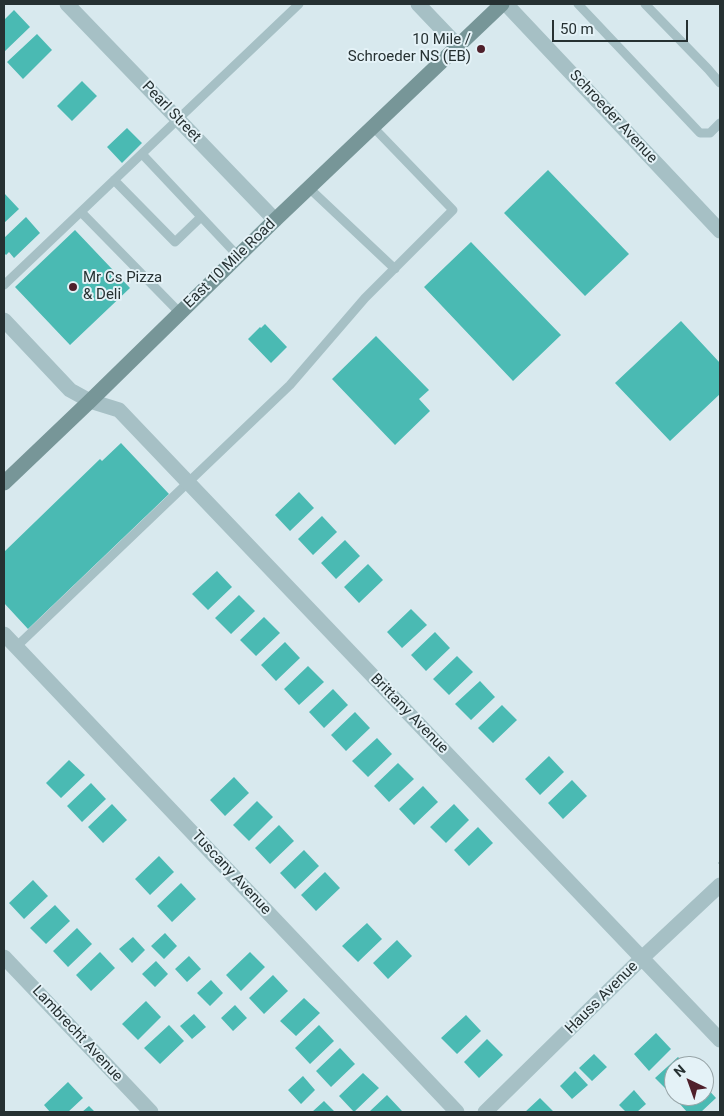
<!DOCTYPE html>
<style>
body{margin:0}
#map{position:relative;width:724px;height:1116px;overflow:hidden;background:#d8e9ee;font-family:Roboto,sans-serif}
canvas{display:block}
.frame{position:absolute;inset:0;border:5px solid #263132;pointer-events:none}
.north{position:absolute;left:664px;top:1056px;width:50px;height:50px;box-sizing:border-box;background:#e4f2f7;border:1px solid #98a5a8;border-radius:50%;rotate:318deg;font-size:14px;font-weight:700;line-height:20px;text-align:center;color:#263132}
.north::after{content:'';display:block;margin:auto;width:18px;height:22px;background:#4f202b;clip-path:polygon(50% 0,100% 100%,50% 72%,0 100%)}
.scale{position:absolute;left:552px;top:20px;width:136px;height:22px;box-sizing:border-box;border:2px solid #263132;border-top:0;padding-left:6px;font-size:15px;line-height:18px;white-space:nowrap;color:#263132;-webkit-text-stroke:4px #e4f2f7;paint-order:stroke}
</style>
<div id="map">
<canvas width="724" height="1116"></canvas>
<div class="frame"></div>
<div class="north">N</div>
<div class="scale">50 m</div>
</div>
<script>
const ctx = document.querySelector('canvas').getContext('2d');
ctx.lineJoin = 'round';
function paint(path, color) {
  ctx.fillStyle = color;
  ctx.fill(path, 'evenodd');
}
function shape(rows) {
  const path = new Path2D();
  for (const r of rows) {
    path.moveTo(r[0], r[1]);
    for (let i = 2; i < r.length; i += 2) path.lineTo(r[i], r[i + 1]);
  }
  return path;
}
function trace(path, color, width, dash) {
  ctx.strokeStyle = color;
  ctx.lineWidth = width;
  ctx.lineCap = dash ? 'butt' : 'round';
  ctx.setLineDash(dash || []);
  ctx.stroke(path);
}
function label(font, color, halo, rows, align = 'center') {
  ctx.font = font + ' Roboto,sans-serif';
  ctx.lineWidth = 4;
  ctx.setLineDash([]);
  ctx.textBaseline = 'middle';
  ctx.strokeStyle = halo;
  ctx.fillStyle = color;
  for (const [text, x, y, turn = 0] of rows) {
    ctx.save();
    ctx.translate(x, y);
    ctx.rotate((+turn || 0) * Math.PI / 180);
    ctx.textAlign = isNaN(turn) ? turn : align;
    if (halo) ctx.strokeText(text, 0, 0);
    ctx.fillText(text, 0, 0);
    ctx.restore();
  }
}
const building = shape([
 [14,10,30,27,4,52,4,20],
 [37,34,52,50,23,79,7,62],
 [82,81,97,96,72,121,57,106],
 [127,128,142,143,122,163,107,147],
 [548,170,629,254,585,296,504,213],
 [4,193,19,209,4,223],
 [26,217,40,233,14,258,9,252,6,255,4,253,4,238],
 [75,230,130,288,70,345,15,287],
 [471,242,561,335,513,381,424,287],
 [681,321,720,363,720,394,670,441,615,383],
 [265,324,287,347,271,363,248,339,260,327,261,328],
 [376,336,429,390,419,399,430,411,395,445,332,379],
 [121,443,169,494,28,629,4,603,4,552,100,459,102,461],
 [299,492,314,508,290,531,275,515],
 [322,516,337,532,313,555,298,539],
 [345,540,360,556,336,579,321,563],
 [368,564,383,580,359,603,344,587],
 [217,571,232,587,208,610,192,594],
 [239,595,255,611,231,634,215,618],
 [411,609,427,625,402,648,387,632],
 [264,617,280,633,256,656,240,640],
 [435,632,450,648,426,671,411,655],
 [285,642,300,658,276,681,261,665],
 [457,656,473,672,449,695,433,679],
 [308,666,324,682,299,705,284,689],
 [480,681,495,697,471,720,455,704],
 [333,689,348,705,324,728,309,712],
 [502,705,517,720,493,743,478,728],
 [355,712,370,728,346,751,331,735],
 [377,738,392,754,368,777,352,761],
 [549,756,564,772,540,795,525,779],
 [69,760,85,775,61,798,46,783],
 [398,763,414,779,389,802,374,786],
 [234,777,249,793,225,816,210,800],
 [572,780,587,796,563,819,548,803],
 [91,783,106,799,82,822,67,806],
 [423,786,438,802,414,825,399,809],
 [257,801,273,817,249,841,233,825],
 [112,804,127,820,103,843,88,827],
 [454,804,469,820,446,843,430,827],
 [279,825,294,841,270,864,255,848],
 [478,827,493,843,469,866,454,850],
 [304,850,319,866,295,889,280,873],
 [159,856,174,872,150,895,135,879],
 [325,872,340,888,316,911,301,895],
 [33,880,48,896,24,919,9,903],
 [181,883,196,899,172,922,157,906],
 [55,905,70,921,46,944,30,928],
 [367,923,382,939,358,962,342,946],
 [77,928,92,944,68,967,53,951],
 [165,933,177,946,164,959,151,946],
 [133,937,145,950,132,963,119,949],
 [397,940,412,956,388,979,373,963],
 [100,952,115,968,91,991,76,975],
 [250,952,265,967,241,991,226,975],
 [189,956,201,969,187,982,175,969],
 [156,961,168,974,155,987,142,974],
 [273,975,288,991,264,1014,249,998],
 [211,980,223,993,210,1006,197,993],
 [304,998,320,1013,296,1036,280,1021],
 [146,1001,161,1017,138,1040,122,1024],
 [235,1005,247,1018,233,1031,221,1018],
 [194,1014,206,1027,192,1039,180,1026],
 [466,1015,481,1031,457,1054,441,1038],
 [169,1025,184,1041,160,1064,144,1048],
 [319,1025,334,1041,310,1064,295,1048],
 [656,1033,671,1049,649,1071,634,1054],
 [487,1039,503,1055,479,1078,464,1062],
 [340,1048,355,1064,331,1087,316,1071],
 [594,1054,607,1067,592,1081,579,1068],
 [678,1057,687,1066,674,1066,674,1091,671,1094,655,1078],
 [575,1071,588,1085,572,1099,560,1086],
 [363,1073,379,1088,354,1112,339,1096],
 [303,1076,315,1090,301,1104,288,1090],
 [68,1082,83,1098,68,1112,50,1112,44,1105],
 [704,1085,716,1098,701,1112,687,1112,679,1103,686,1096,704,1096],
 [634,1090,646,1104,637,1112,626,1112,619,1105],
 [387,1095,402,1111,369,1112],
 [540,1098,554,1112,525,1112],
 [324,1101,335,1112,312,1112],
 [89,1106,95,1112,82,1112]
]);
const path = shape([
 [720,862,720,864]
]);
const lane = shape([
 [578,4,700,133,710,133,720,123],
 [645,4,708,69,720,83],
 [142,154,238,256],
 [114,180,175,242,201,217],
 [309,188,395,269],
 [81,212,180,313],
 [4,285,299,4],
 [16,647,290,385,365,298,453,210,373,127]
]);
const street = shape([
 [67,4,275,220],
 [418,4,458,46],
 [506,4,720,231],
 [4,320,70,390,90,401,119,410,720,1040],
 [4,634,457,1112],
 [4,957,151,1112],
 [485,1112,642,958,720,885]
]);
const secondary = shape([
 [4,483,90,401,275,220,502,4]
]);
const markers = [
 [481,49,5,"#4f202b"],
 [73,287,5,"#4f202b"]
];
const poiNames = [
 ["10 Mile /",471,40],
 ["Schroeder NS (EB)",471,57],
 ["Mr Cs Pizza",83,278,"left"],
 ["& Deli",83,295,"left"]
];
const streetNames = [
 ["Pearl Street",171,112,46],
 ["Schroeder Avenue",613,117,47],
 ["East 10 Mile Road",230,264,-44],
 ["Brittany Avenue",409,714,46],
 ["Tuscany Avenue",231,873,47],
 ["Hauss Avenue",602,998,-45],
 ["Lambrecht Avenue",77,1034,47]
];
paint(building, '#4abab3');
trace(path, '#90acb0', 3, [2.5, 2.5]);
trace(lane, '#a6c0c5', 9);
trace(street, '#a6c0c5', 15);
trace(secondary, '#779698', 15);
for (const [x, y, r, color] of markers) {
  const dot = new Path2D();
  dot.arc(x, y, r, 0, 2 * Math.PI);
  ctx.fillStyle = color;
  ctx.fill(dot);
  trace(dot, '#e4f2f7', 2);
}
label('15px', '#263132', '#e4f2f7', poiNames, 'right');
label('15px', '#263132', '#e4f2f7', streetNames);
</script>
